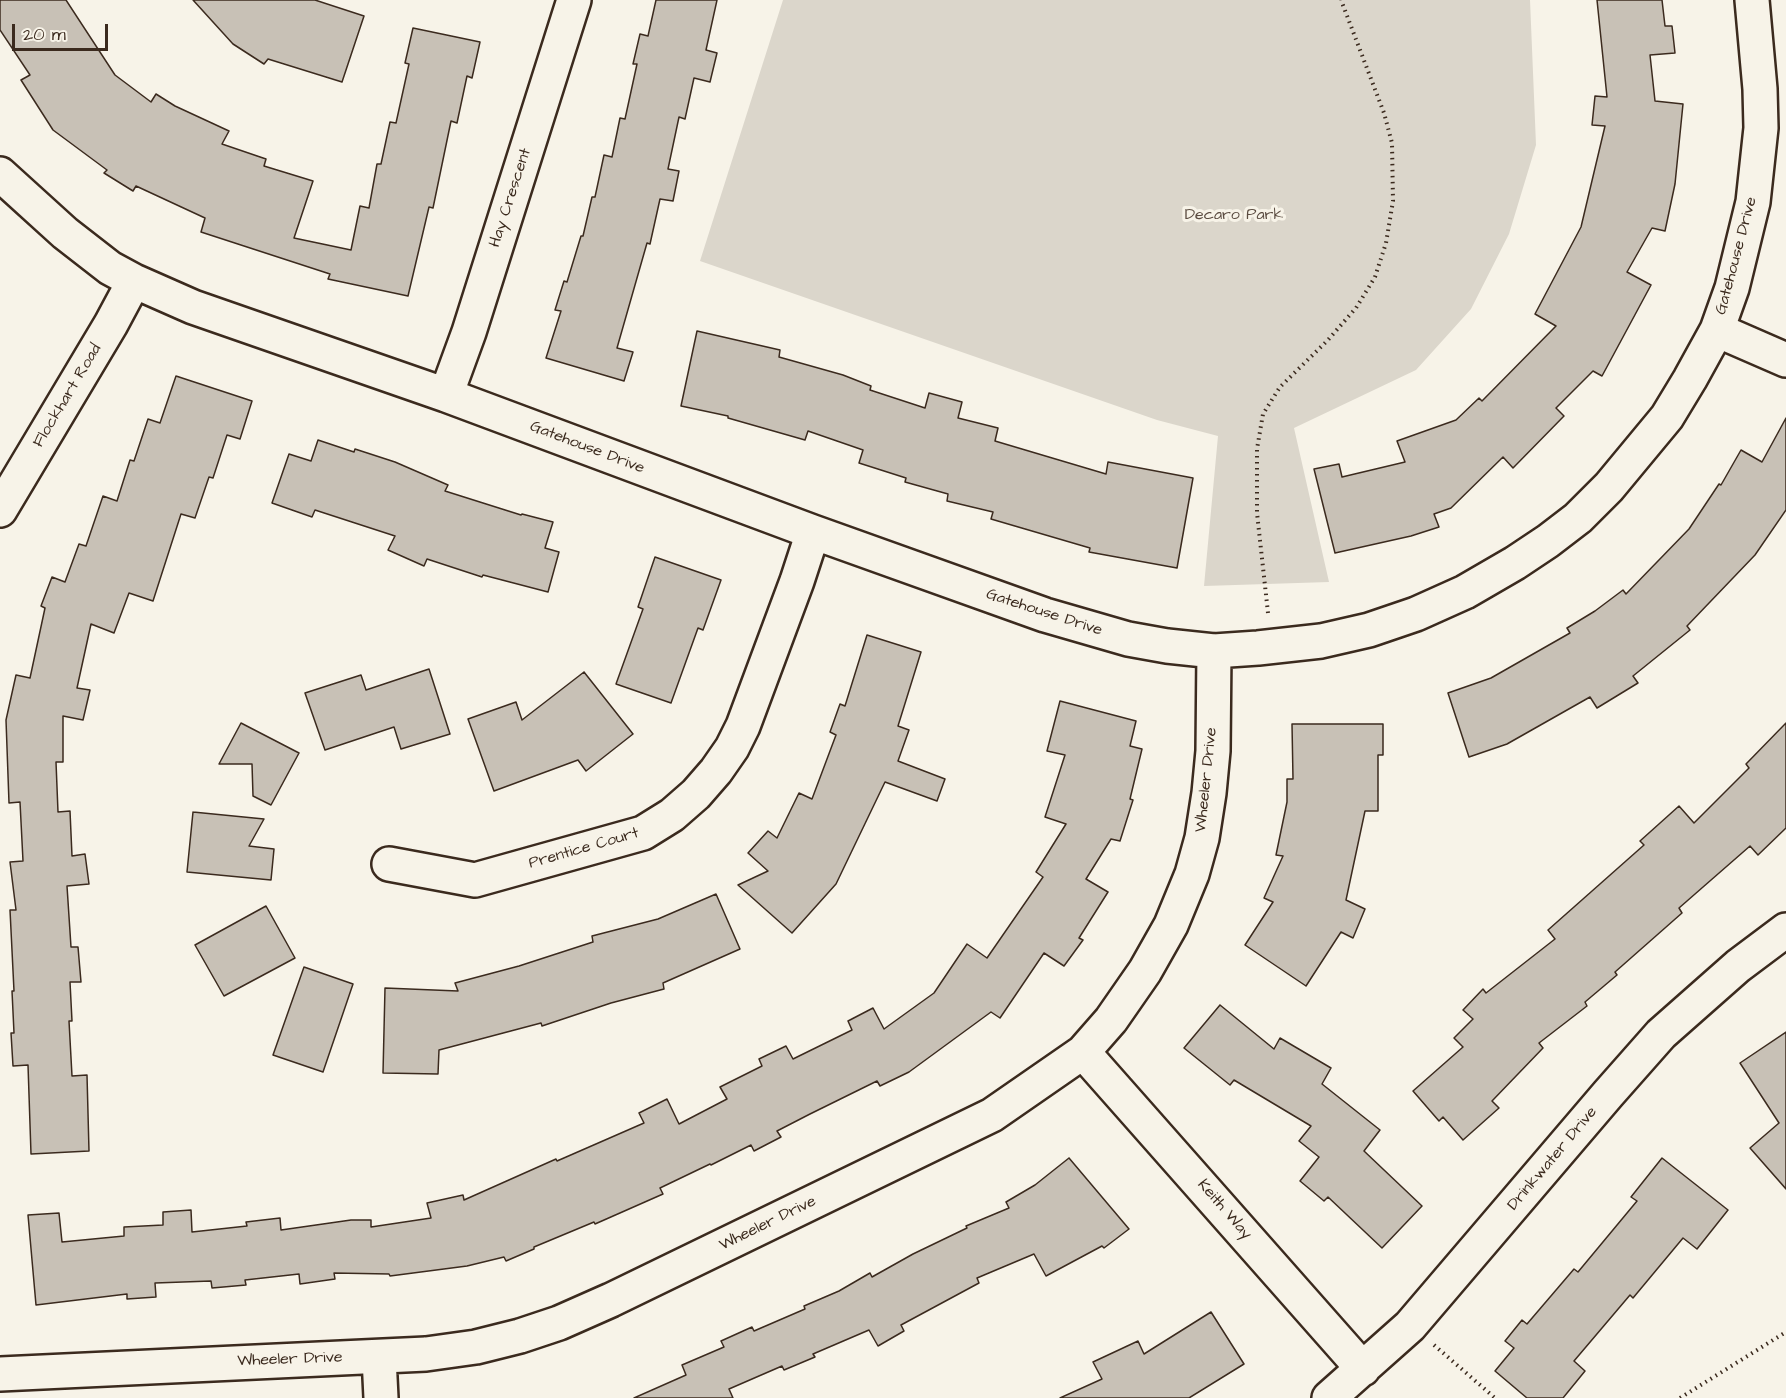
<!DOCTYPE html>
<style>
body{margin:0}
#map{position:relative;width:1786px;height:1398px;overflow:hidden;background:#f7f3e8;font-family:"Architects Daughter",sans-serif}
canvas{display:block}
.scale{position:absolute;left:12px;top:24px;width:96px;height:27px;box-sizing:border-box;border:3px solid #3b2a1e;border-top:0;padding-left:8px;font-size:18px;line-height:21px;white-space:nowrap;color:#3b2a1e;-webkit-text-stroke:4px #f7f3e8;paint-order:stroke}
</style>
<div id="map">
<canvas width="1786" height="1398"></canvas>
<div class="scale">20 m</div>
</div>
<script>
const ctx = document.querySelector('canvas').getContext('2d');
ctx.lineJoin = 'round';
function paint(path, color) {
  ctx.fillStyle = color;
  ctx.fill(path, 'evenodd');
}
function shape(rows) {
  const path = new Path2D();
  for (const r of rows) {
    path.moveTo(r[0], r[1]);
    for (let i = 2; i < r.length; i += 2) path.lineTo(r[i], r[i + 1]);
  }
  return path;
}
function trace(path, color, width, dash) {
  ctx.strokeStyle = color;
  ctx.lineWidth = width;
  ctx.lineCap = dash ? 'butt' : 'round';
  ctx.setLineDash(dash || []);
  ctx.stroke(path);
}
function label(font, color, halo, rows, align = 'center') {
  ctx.font = font + ' "Architects Daughter",sans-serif';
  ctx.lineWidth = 6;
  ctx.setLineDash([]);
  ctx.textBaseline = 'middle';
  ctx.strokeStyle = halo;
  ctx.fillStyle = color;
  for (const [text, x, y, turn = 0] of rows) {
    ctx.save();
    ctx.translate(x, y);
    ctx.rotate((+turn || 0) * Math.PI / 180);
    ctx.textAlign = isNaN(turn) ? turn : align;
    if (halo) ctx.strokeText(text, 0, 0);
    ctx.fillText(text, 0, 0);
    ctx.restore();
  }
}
const green = shape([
 [783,0,1530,0,1536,145,1509,234,1471,309,1416,370,1294,428,1329,582,1204,586,1218,436,1157,420,700,261]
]);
const building = shape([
 [0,0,66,0,115,75,151,102,156,94,175,106,229,131,222,144,266,159,264,166,313,181,294,238,351,250,360,206,369,208,377,164,381,164,390,122,396,123,409,64,405,63,413,28,480,42,472,78,467,76,457,123,451,121,433,208,429,207,408,296,328,279,330,274,201,232,205,218,136,186,133,191,104,173,107,170,53,130,21,80,30,75,0,30,0,0],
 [193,0,315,0,364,16,342,82,268,59,264,64,233,44,193,0],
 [656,0,717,0,706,50,717,53,710,82,694,78,685,119,679,117,668,169,679,171,673,201,660,199,650,244,647,243,617,348,633,352,624,381,546,358,561,311,555,310,564,281,567,282,581,236,583,236,592,197,595,197,604,155,612,157,620,118,625,119,637,64,633,64,640,34,648,36,656,0],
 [1597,0,1662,0,1665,26,1672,26,1675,53,1650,55,1655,101,1683,104,1675,184,1665,231,1652,228,1627,272,1651,285,1602,376,1593,371,1556,408,1564,416,1513,468,1503,457,1451,508,1434,514,1439,527,1411,536,1335,553,1314,469,1339,464,1342,477,1405,462,1397,441,1456,420,1479,398,1482,401,1556,326,1535,314,1581,227,1605,126,1592,125,1595,96,1607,97,1597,0],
 [697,331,780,350,779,357,843,375,871,386,870,390,925,408,929,393,962,402,958,418,998,428,995,441,1106,474,1108,462,1193,478,1177,568,1089,552,1090,548,991,519,993,512,947,501,948,494,905,482,906,478,859,463,863,450,808,431,805,440,728,418,728,416,681,406,697,331],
 [176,376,252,401,240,439,227,435,213,478,209,477,195,518,181,514,153,601,129,593,114,633,91,624,77,688,90,690,83,720,63,716,63,762,56,762,58,812,70,811,72,856,85,854,89,884,67,886,71,947,78,947,81,982,70,982,72,1021,69,1021,72,1076,87,1075,89,1151,31,1154,28,1065,13,1066,11,1033,14,1033,12,991,14,991,10,910,16,910,10,862,23,861,20,802,9,803,6,720,16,675,30,678,45,608,41,606,52,577,65,582,79,544,86,546,103,496,117,501,130,460,134,461,148,419,160,423,176,376],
 [1786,418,1786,510,1755,555,1687,626,1690,630,1633,676,1638,683,1597,708,1590,697,1507,744,1469,757,1448,693,1491,678,1570,633,1567,628,1595,611,1623,590,1626,594,1689,529,1719,484,1721,485,1741,450,1762,462,1786,418],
 [318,440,354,452,355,449,395,462,448,485,445,491,521,515,522,514,553,522,545,548,559,552,548,592,483,575,482,577,427,559,424,566,388,550,395,536,315,510,312,517,272,503,289,454,311,461,318,440],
 [655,557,721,580,703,630,698,628,671,703,616,684,643,609,638,607,655,557],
 [867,635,921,652,898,726,909,730,898,761,945,779,937,801,885,782,836,884,792,933,738,885,768,871,748,853,768,831,777,838,799,793,812,799,836,735,830,732,840,704,845,706,867,635],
 [429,669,450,734,401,749,394,727,325,750,305,693,361,675,366,690,429,669],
 [584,672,633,734,586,771,578,760,494,791,468,719,516,702,522,720,584,672],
 [1060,701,1136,721,1130,746,1142,749,1130,799,1133,800,1120,841,1111,839,1086,879,1108,892,1079,938,1083,940,1064,966,1044,953,1000,1018,991,1012,909,1072,880,1086,877,1081,810,1114,777,1131,781,1137,754,1151,751,1145,711,1165,710,1164,660,1188,663,1194,595,1224,594,1222,534,1247,534,1249,506,1261,504,1257,467,1266,390,1276,389,1274,334,1273,335,1279,300,1284,299,1274,245,1280,246,1285,212,1288,211,1281,155,1283,156,1297,127,1299,127,1294,36,1305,28,1215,59,1213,62,1242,124,1236,124,1227,163,1225,163,1212,191,1210,192,1232,247,1226,246,1222,280,1218,281,1230,351,1220,371,1220,371,1227,431,1218,427,1203,463,1195,464,1200,556,1159,557,1161,644,1123,639,1113,667,1099,679,1124,727,1099,720,1087,762,1066,759,1059,786,1046,793,1059,852,1030,848,1021,873,1008,884,1029,934,993,967,944,987,958,1043,877,1036,872,1066,824,1045,817,1065,755,1047,751,1060,701],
 [241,723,299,753,271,805,253,796,252,764,219,764,241,723],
 [1786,723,1786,828,1758,855,1750,846,1679,908,1682,913,1615,972,1617,975,1585,1002,1587,1006,1539,1043,1543,1048,1492,1101,1499,1108,1463,1140,1443,1117,1439,1121,1413,1091,1463,1047,1454,1038,1473,1019,1463,1010,1483,989,1486,993,1555,939,1548,930,1644,845,1640,841,1679,806,1694,823,1749,768,1746,764,1786,723],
 [1292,724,1383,724,1383,755,1378,755,1378,811,1365,811,1346,900,1365,909,1353,938,1341,932,1306,986,1245,945,1273,902,1264,898,1283,856,1276,855,1287,802,1287,779,1293,779,1292,724],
 [193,812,264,819,249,846,274,849,271,880,187,872,193,812],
 [716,894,740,949,663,983,664,989,611,1003,542,1026,541,1023,439,1050,438,1074,383,1073,385,988,458,991,455,983,519,966,593,942,592,936,658,919,716,894],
 [266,906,295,958,224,996,195,945,266,906],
 [304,967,353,984,323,1072,273,1055,304,967],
 [1220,1005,1274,1049,1280,1038,1331,1068,1322,1084,1380,1130,1364,1151,1422,1206,1382,1248,1328,1197,1324,1201,1300,1181,1319,1157,1299,1141,1311,1126,1234,1080,1230,1085,1184,1048,1220,1005],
 [1786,1032,1786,1189,1750,1148,1779,1123,1740,1063,1786,1032],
 [1069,1158,1129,1229,1104,1248,1102,1246,1046,1276,1034,1254,977,1278,979,1283,901,1325,904,1331,878,1346,869,1330,813,1354,815,1357,784,1370,782,1366,729,1389,733,1398,634,1398,686,1375,682,1365,724,1347,721,1341,752,1327,754,1331,805,1309,804,1306,839,1291,870,1273,872,1277,913,1254,967,1228,966,1226,1009,1208,1006,1202,1035,1185,1069,1158],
 [1662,1158,1728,1210,1697,1249,1683,1238,1633,1298,1630,1295,1574,1361,1585,1371,1563,1398,1527,1398,1495,1371,1514,1348,1505,1341,1522,1320,1527,1324,1574,1269,1578,1272,1637,1201,1631,1197,1662,1158],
 [1211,1312,1244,1364,1189,1398,1060,1398,1102,1379,1093,1362,1138,1341,1144,1354,1211,1312]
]);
const path = shape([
 [1268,613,1257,513,1257,449,1263,414,1280,387,1327,341,1356,308,1375,277,1386,243,1393,201,1392,143,1384,113,1341,0],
 [1434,1345,1495,1398],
 [1680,1398,1786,1332]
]);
const minor = shape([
 [0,174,65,233,110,268,134,281,193,307,446,395,813,532,1045,615,1128,639,1167,646,1214,651,1258,648,1321,641,1369,630,1416,614,1465,592,1515,563,1548,541,1578,518,1609,487,1667,417,1690,379,1717,330,1732,288,1753,202,1761,128,1760,89,1752,0],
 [1717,330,1786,360],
 [446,395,469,332,574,0],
 [0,510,111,324,134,281],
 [389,864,475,880,643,833,672,815,696,794,716,771,732,748,743,726,797,581,813,532],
 [1083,1052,1363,1369],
 [379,1357,381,1398],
 [0,1374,426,1354,476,1347,520,1336,559,1323,611,1300,992,1115,1083,1052,1111,1020,1145,971,1171,925,1192,874,1202,838,1209,793,1213,751,1214,651],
 [1329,1398,1410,1326,1608,1094,1661,1034,1738,966,1786,930]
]);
const streetNames = [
 ["Hay Crescent",511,198,-72],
 ["Gatehouse Drive",1737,256,-75],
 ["Flockhart Road",68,396,-59],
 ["Gatehouse Drive",587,448,21],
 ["Gatehouse Drive",1044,613,18],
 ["Wheeler Drive",1207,780,-84],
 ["Prentice Court",584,849,-16],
 ["Drinkwater Drive",1553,1159,-50],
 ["Keith Way",1224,1210,49],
 ["Wheeler Drive",768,1224,-26],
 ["Wheeler Drive",290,1360,-2]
];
const parkNames = [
 ["Decaro Park",1234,216]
];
paint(green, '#dbd6cb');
paint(building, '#c8c1b6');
trace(building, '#3b2a1e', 1.5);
trace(minor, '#3b2a1e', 38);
trace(path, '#3b2a1e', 4, [1.5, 4.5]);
trace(minor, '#f7f3e8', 33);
label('16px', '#3b2a1e', '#f7f3e8', streetNames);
label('16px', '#5b4c41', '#f7f3e8', parkNames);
</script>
